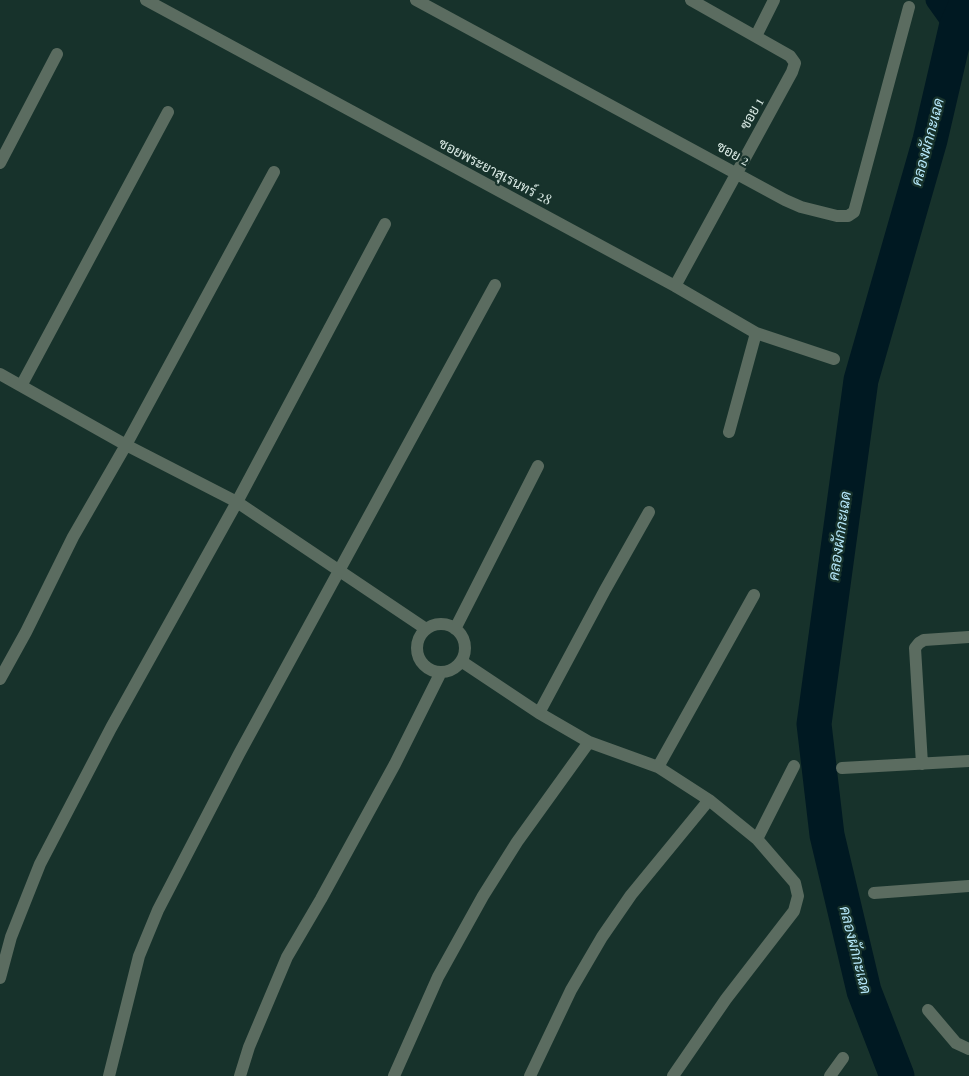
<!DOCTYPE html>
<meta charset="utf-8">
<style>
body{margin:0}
canvas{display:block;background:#17322b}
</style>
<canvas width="969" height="1076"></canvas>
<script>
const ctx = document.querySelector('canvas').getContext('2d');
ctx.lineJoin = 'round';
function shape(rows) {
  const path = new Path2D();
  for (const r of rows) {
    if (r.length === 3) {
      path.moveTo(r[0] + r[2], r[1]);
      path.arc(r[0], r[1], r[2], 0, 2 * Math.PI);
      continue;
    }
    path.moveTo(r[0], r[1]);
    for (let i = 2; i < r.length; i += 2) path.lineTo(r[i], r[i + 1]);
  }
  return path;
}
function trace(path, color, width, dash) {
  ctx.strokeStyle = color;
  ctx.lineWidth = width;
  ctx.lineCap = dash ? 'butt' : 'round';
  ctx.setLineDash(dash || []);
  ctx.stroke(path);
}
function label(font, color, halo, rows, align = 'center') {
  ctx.font = font + ' "Playfair Display",Sarabun,serif';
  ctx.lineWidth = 4.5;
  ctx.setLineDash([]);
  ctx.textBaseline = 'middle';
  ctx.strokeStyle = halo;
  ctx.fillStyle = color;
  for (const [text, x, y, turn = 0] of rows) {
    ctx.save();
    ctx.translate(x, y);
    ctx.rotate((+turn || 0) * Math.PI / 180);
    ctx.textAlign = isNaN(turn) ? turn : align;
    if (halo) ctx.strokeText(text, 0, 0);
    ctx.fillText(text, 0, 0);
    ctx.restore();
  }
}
const canal = shape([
 [936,0,956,28]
]);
const river = shape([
 [897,1076,864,991,827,835,814,724,861,380,930,140,956,28,968,0]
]);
const minor = shape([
 [146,0,675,286,756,333,834,359],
 [416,0,785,200,801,207,837,216,848,216,854,212,909,7],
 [756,36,774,0],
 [0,163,57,54],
 [675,286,792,72,795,63,790,56,691,0],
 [0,374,126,445,237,502,426,629],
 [21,386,168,112],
 [729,432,756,333],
 [441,648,24],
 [455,629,538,466],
 [461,661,539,713,589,742,658,767,709,800,757,839,795,883,798,896,794,911,726,999,673,1076],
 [0,679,26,632,73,537,126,445,274,172],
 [539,713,605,590,649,512],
 [922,764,915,648,919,643,924,640,969,637],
 [658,767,754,595],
 [842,768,969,761],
 [757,839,794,766],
 [874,893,969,886],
 [0,978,11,937,40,864,111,728,237,502,385,224],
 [928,1010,956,1043,969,1049],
 [109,1076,139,956,158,910,239,754,495,285],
 [240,1076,249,1047,287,957,321,899,395,764,441,672],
 [394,1076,438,977,483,896,517,842,589,742],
 [530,1076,571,990,602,937,631,895,709,800],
 [830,1076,843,1058]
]);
const streetNames = [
 ["ซอย 1",752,114,-61],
 ["ซอย 2",733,154,29],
 ["ซอยพระยาสุเรนทร์ 28",495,172,28]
];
const waterNames = [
 ["คลองผักกะเฉด",928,142,-75],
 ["คลองผักกะเฉด",840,536,-82],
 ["คลองผักกะเฉด",855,950,76]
];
trace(canal, '#001922', 21);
trace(river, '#001922', 35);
trace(minor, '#5b6c60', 12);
label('14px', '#d8e8e3', '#17322b', streetNames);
label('italic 15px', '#b4e6f8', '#17322b', waterNames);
</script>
